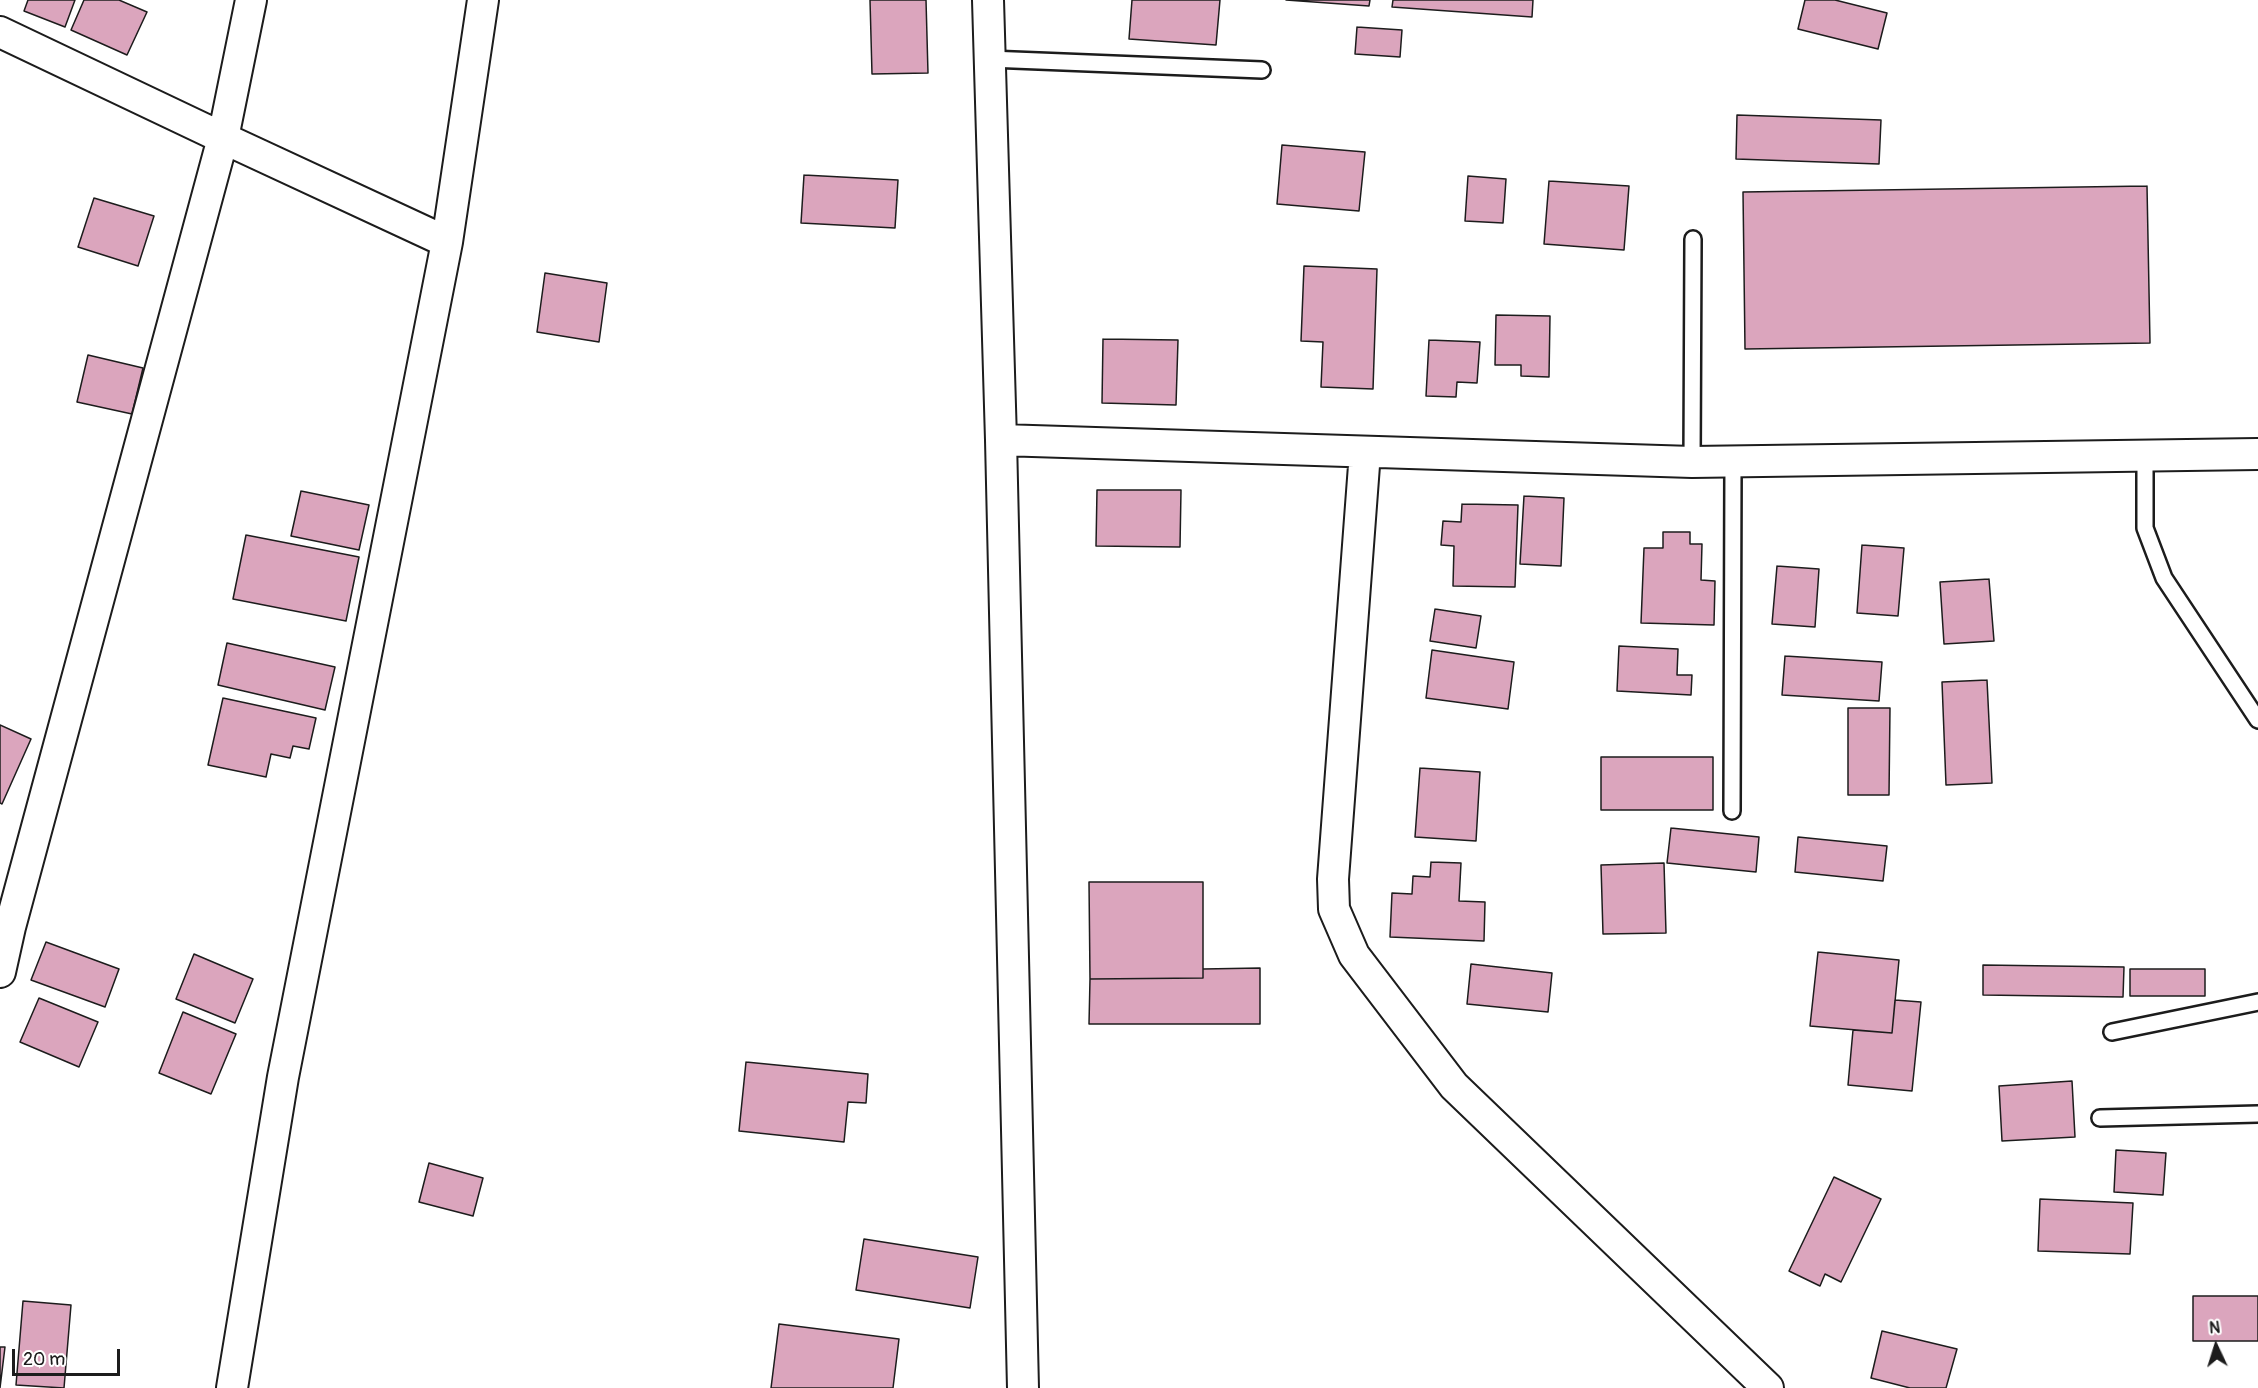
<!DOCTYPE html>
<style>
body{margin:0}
#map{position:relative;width:2258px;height:1388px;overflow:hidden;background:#fff;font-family:Pangolin,sans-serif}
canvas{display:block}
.north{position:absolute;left:2186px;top:1316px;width:60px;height:60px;-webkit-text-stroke:4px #fff;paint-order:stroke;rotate:356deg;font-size:16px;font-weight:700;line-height:24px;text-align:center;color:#1c1c1c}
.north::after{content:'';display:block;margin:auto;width:21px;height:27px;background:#1c1c1c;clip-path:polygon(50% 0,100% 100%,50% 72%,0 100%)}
.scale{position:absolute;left:12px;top:1349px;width:108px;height:27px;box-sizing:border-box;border:3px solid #1c1c1c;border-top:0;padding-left:8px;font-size:18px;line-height:21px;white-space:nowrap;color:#1c1c1c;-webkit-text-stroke:4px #fff;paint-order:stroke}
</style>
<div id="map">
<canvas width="2258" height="1388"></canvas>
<div class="north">N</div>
<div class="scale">20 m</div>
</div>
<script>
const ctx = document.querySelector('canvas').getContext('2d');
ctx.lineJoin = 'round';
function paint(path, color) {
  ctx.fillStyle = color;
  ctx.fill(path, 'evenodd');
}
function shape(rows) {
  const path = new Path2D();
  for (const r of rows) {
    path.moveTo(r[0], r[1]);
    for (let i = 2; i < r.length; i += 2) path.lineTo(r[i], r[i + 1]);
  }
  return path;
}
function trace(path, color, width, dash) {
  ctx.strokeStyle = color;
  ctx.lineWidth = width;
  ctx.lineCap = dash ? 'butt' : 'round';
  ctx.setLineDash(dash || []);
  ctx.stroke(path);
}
const building = shape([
 [28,0,75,0,65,27,24,11,28,0],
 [84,0,119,0,147,12,127,55,71,30,84,0],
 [870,0,926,0,928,73,872,74,870,0],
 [1132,0,1220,0,1216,45,1129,39,1132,0],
 [1286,0,1370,0,1369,6,1286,0],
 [1393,0,1533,0,1532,17,1392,7,1393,0],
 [1805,0,1835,0,1887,13,1878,49,1798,29,1805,0],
 [1357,27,1402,30,1400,57,1355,54,1357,27],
 [1737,115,1881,120,1879,164,1736,159,1737,115],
 [1282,145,1365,152,1359,211,1277,204,1282,145],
 [804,175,898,180,895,228,801,223,804,175],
 [1468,176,1506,179,1503,223,1465,221,1468,176],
 [1549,181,1629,186,1624,250,1544,244,1549,181],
 [2147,186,2150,343,1745,349,1743,192,2147,186],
 [94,198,154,216,138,266,78,247,94,198],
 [1304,266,1377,269,1373,389,1321,387,1323,342,1301,341,1304,266],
 [545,273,607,283,599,342,537,332,545,273],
 [1496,315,1550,316,1549,377,1521,376,1521,365,1495,365,1496,315],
 [1103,339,1178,340,1176,405,1102,403,1103,339],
 [1429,340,1480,342,1477,383,1457,382,1456,397,1426,396,1429,340],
 [88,355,143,368,132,414,77,402,88,355],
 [1097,490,1181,490,1180,547,1096,546,1097,490],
 [301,491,369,505,359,550,291,536,301,491],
 [1524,496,1564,498,1561,566,1520,564,1524,496],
 [1462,504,1518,505,1515,587,1453,586,1454,546,1441,545,1443,521,1461,522,1462,504],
 [1663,532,1690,532,1690,544,1702,544,1701,580,1715,581,1714,625,1641,623,1644,548,1663,548,1663,532],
 [246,535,359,557,346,621,233,599,246,535],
 [1862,545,1904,548,1898,616,1857,613,1862,545],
 [1777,566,1819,569,1815,627,1772,624,1777,566],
 [1989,579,1994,641,1944,644,1940,582,1989,579],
 [1435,609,1481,616,1476,648,1430,641,1435,609],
 [227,643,335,667,325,710,218,685,227,643],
 [1619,646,1678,649,1677,675,1692,675,1691,695,1617,691,1619,646],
 [1432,650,1514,662,1508,709,1426,698,1432,650],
 [1785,656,1882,662,1879,701,1782,695,1785,656],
 [1987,680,1992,783,1946,785,1942,682,1987,680],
 [223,698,316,718,309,749,293,746,290,758,271,754,266,777,208,765,223,698],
 [1848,708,1890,708,1889,795,1848,795,1848,708],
 [0,725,31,739,2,804,0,803,0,725],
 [1601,757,1713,757,1713,810,1601,810,1601,757],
 [1420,768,1480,772,1476,841,1415,837,1420,768],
 [1671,828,1759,837,1756,872,1667,863,1671,828],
 [1798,837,1887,846,1883,881,1795,872,1798,837],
 [1431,862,1461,863,1459,901,1485,902,1484,941,1390,937,1392,893,1412,894,1413,876,1430,877,1431,862],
 [1664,863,1666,933,1603,934,1601,865,1664,863],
 [1089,882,1203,882,1203,978,1090,979,1089,882],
 [46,942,119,969,105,1007,31,980,46,942],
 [1818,952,1899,960,1892,1033,1810,1026,1818,952],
 [194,954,253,979,235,1023,176,999,194,954],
 [1471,964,1552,973,1548,1012,1467,1004,1471,964],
 [1983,965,2124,967,2123,997,1983,995,1983,965],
 [1260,968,1260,1024,1089,1024,1090,979,1203,978,1203,969,1260,968],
 [2130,969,2205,969,2205,996,2130,996,2130,969],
 [39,998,98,1022,79,1067,20,1042,39,998],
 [1895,1000,1921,1002,1912,1091,1848,1085,1853,1030,1892,1033,1895,1000],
 [183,1012,236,1034,211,1094,159,1073,183,1012],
 [746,1062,868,1074,866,1103,848,1102,844,1142,739,1131,746,1062],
 [2072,1081,2075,1137,2002,1141,1999,1086,2072,1081],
 [2116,1150,2166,1153,2163,1195,2114,1192,2116,1150],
 [429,1163,483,1178,473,1216,419,1202,429,1163],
 [1834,1177,1881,1199,1841,1282,1825,1274,1820,1286,1789,1271,1834,1177],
 [2040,1199,2133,1203,2130,1254,2038,1251,2040,1199],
 [864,1239,978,1257,970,1308,856,1290,864,1239],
 [2193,1296,2258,1296,2258,1341,2193,1341,2193,1296],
 [23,1301,71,1305,64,1388,16,1385,23,1301],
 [779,1324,899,1339,893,1388,771,1388,779,1324],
 [1882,1331,1957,1349,1946,1388,1910,1388,1871,1378,1882,1331],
 [0,1347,5,1347,0,1388,0,1347]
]);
const lane = shape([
 [989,59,1262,70],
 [2145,456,2145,528,2164,578,2258,720],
 [1692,462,1693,239],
 [1732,811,1733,461],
 [2112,1032,2258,1002],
 [2100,1118,2258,1114]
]);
const street = shape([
 [988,0,1001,440,1023,1388],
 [0,32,223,138,447,242],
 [1001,440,1692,462,2258,454],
 [1365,452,1333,879,1334,909,1354,955,1454,1086,1768,1388],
 [0,972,10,927,223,138,251,0],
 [232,1388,283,1077,447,242,483,0]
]);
paint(building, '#dba5bd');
trace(building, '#1c1c1c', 1.5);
trace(lane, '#1c1c1c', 20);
trace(street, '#1c1c1c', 34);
trace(lane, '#fff', 15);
trace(street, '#fff', 30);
</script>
